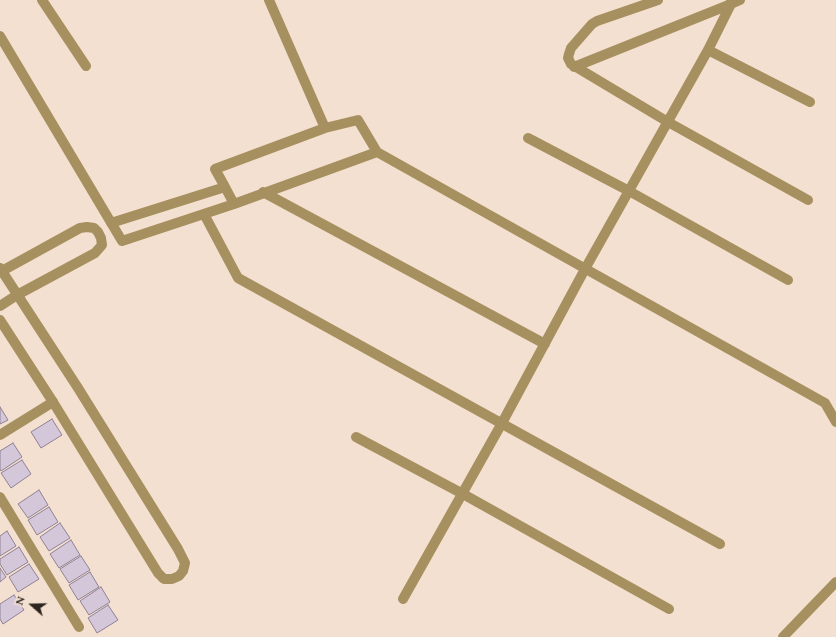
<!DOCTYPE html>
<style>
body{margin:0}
#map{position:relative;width:836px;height:637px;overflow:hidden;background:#f4e0d0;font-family:Spectral,serif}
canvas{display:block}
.north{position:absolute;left:12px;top:585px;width:40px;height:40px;-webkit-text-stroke:3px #f4e0d0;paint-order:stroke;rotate:290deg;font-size:11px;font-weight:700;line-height:16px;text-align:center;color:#2c251f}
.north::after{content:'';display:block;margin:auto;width:14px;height:18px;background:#2c251f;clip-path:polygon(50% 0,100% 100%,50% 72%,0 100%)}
</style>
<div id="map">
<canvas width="836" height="637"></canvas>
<div class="north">N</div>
</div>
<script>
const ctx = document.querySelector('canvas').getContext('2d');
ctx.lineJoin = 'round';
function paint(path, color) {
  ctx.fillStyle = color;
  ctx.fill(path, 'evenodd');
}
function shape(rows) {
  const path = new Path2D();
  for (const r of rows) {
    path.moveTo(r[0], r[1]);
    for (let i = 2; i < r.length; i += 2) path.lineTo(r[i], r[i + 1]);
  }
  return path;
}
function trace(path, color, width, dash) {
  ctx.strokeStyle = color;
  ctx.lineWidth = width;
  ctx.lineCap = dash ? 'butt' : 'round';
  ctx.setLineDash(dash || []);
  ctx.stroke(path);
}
const building = shape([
 [0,407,8,420,0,424,0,407],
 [52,419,62,435,41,448,31,432,52,419],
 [13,443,22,457,1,471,0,469,0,451,13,443],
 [22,460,31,474,11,488,1,473,22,460],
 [39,490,48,505,28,518,18,504,39,490],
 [49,507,58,522,37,535,28,520,49,507],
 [60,523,70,538,49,551,40,537,60,523],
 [7,531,16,546,0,556,0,536,7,531],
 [71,540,80,555,59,568,50,554,71,540],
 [19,547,28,562,7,575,0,564,0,559,19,547],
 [81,556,90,570,69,583,60,569,81,556],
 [29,564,39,579,18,592,9,577,29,564],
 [0,568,6,577,0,582,0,568],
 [90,572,99,587,78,600,69,585,90,572],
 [101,587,110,602,89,615,80,601,101,587],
 [14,595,24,610,3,624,0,619,0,604,14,595],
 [108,605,118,620,97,633,88,618,108,605]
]);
const minor = shape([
 [42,0,86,66],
 [269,0,325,128],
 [658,0,597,21,592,24,571,48,569,54,568,58,571,64,668,122,808,200],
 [0,36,122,241,234,204,225,187],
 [708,50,810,102],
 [574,67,731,4,731,1],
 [528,138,629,191,788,280],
 [263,192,545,344],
 [234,204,377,152],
 [204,214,238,278,720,544],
 [111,223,225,187,215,169,325,128,358,120,377,152,825,403,836,422],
 [0,435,53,402],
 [356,437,463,494,669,609],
 [0,497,79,627],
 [403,599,502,423,585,269,708,50,731,4,740,0]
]);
const tertiary = shape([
 [0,268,78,388,178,549,185,563,183,571,179,576,172,579,164,579,158,573,53,402,0,320],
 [0,272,80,228,87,227,94,228,98,232,101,238,102,245,95,253,17,295,0,306],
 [783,637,836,582]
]);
paint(building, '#d5c7da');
trace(building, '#8e8193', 1);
trace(minor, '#a7905f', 10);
trace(tertiary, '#a7905f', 10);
</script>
